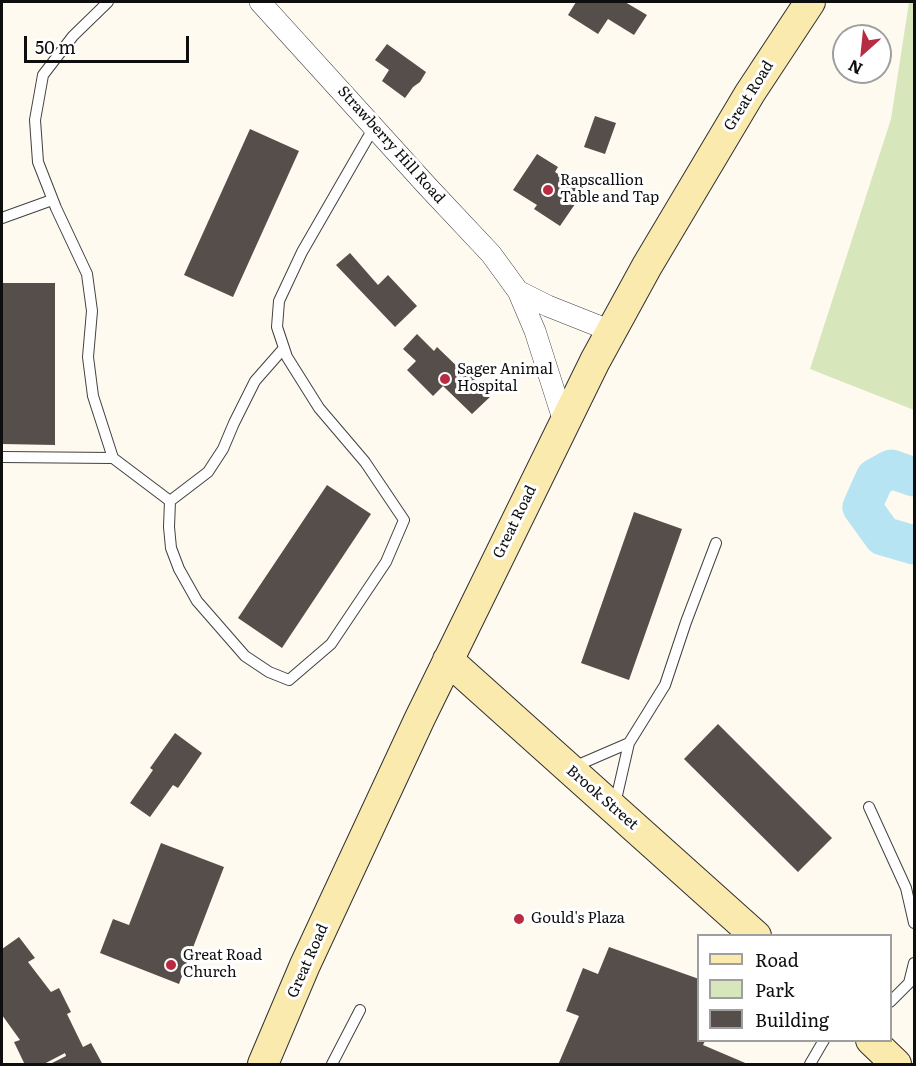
<!DOCTYPE html>
<style>
body{margin:0}
#map{position:relative;width:916px;height:1066px;overflow:hidden;background:#fefaf0;font-family:Literata,serif}
canvas{display:block}
.frame{position:absolute;inset:0;border:3px solid #0e0e0e;pointer-events:none}
.legend{position:absolute;left:697px;top:934px;width:195px;height:108px;box-sizing:border-box;background:#fff;border:2px solid #9f9f9f;margin:0;padding:8px 10px;list-style:none;font-size:18px;color:#0e0e0e}
.legend li{display:flex;align-items:center;gap:12px;height:30px}
.legend b{width:30px;border:2px solid #9f9f9f}
.north{position:absolute;left:832px;top:24px;width:60px;height:60px;box-sizing:border-box;background:#fff;border:2px solid #9f9f9f;border-radius:50%;rotate:207deg;font-size:16px;font-weight:700;line-height:24px;text-align:center;color:#0e0e0e}
.north::after{content:'';display:block;margin:auto;width:21px;height:27px;background:#b82c43;clip-path:polygon(50% 0,100% 100%,50% 72%,0 100%)}
.scale{position:absolute;left:24px;top:36px;width:165px;height:27px;box-sizing:border-box;border:3px solid #0e0e0e;border-top:0;padding-left:8px;font-size:18px;line-height:21px;white-space:nowrap;color:#0e0e0e;-webkit-text-stroke:4px #fff;paint-order:stroke}
</style>
<div id="map">
<canvas width="916" height="1066"></canvas>
<div class="frame"></div>
<ul class="legend">
<li><b style="height:8px;background:#fbeaae"></b>Road</li>
<li><b style="height:16px;background:#d7e7bb"></b>Park</li>
<li><b style="height:16px;background:#564e4b"></b>Building</li>
</ul>
<div class="north">N</div>
<div class="scale">50 m</div>
</div>
<script>
const ctx = document.querySelector('canvas').getContext('2d');
ctx.lineJoin = 'round';
function paint(path, color) {
  ctx.fillStyle = color;
  ctx.fill(path, 'evenodd');
}
function shape(rows) {
  const path = new Path2D();
  for (const r of rows) {
    path.moveTo(r[0], r[1]);
    for (let i = 2; i < r.length; i += 2) path.lineTo(r[i], r[i + 1]);
  }
  return path;
}
function trace(path, color, width, dash) {
  ctx.strokeStyle = color;
  ctx.lineWidth = width;
  ctx.lineCap = dash ? 'butt' : 'round';
  ctx.setLineDash(dash || []);
  ctx.stroke(path);
}
function label(font, color, halo, rows, align = 'center') {
  ctx.font = font + ' Literata,serif';
  ctx.lineWidth = 6;
  ctx.setLineDash([]);
  ctx.textBaseline = 'middle';
  ctx.strokeStyle = halo;
  ctx.fillStyle = color;
  for (const [text, x, y, turn = 0] of rows) {
    ctx.save();
    ctx.translate(x, y);
    ctx.rotate((+turn || 0) * Math.PI / 180);
    ctx.textAlign = isNaN(turn) ? turn : align;
    if (halo) ctx.strokeText(text, 0, 0);
    ctx.fillText(text, 0, 0);
    ctx.restore();
  }
}
const green = shape([
 [909,2,914,2,914,410,810,369,891,119]
]);
const river = shape([
 [914,477,891,469,875,478,862,507,883,536,914,545]
]);
const building = shape([
 [576,2,625,2,647,15,634,35,608,19,598,34,568,15],
 [387,44,426,72,420,82,413,87,405,98,382,81,389,70,375,60],
 [595,116,616,123,605,154,584,147],
 [250,129,299,151,233,297,184,275],
 [537,154,558,167,555,172,584,191,560,226,534,209,537,205,513,190],
 [350,253,378,285,388,275,417,306,395,327,336,265],
 [2,283,55,283,55,445,2,444],
 [417,334,434,351,437,347,463,372,465,370,491,396,472,414,443,386,433,396,407,370,416,361,403,349],
 [327,485,371,514,282,648,238,618],
 [634,512,682,529,629,680,581,663],
 [718,724,832,838,798,872,684,759],
 [175,733,202,753,178,788,173,785,150,817,130,803,153,770,150,768],
 [161,843,224,867,179,984,100,953,113,919,129,925],
 [19,937,35,958,28,962,51,992,59,988,71,1012,67,1014,83,1047,91,1043,103,1065,48,1065,66,1056,65,1053,42,1065,25,1065,14,1042,20,1040,2,1015,2,949],
 [609,947,699,979,699,1041,705,1041,703,1045,750,1065,558,1065,579,1016,566,1011,583,968,598,974]
]);
const lane = shape([
 [108,2,73,36,43,75,35,120,38,162,56,208,87,274,92,311,88,357,93,396,113,458,170,501],
 [2,218,52,200],
 [284,348,255,381,234,423,223,449,208,472,170,501,169,527,171,548,179,569,197,601,245,656,269,672,289,680,331,644,386,562,404,520,365,462,319,408,287,357,277,327,279,301,302,252,374,127],
 [2,457,113,458],
 [571,768,629,743],
 [615,804,629,743,665,685,686,622,716,543],
 [869,807,906,888,914,923],
 [890,1002,909,983,914,963],
 [332,1064,360,1010],
 [810,1064,824,1040]
]);
const street = shape([
 [260,2,428,187,491,254,518,291,535,331,564,422],
 [518,291,548,306,611,331]
]);
const secondary = shape([
 [448,660,756,936],
 [871,1040,896,1064],
 [263,1064,305,965,420,718,595,361,647,266,750,93,810,2]
]);
const markers = [
 [548,190,6,"#b82c43"],
 [445,379,6,"#b82c43"],
 [519,919,6,"#b82c43"],
 [171,965,6,"#b82c43"]
];
const streetNames = [
 ["Great Road",749,96,-58],
 ["Strawberry Hill Road",391,145,48],
 ["Great Road",515,522,-64],
 ["Brook Street",602,798,41],
 ["Great Road",308,961,-66]
];
const poiNames = [
 ["Rapscallion",560,181],
 ["Table and Tap",560,198],
 ["Sager Animal",457,370],
 ["Hospital",457,387],
 ["Gould's Plaza",531,919],
 ["Great Road",183,956],
 ["Church",183,973]
];
paint(green, '#d7e7bb');
trace(river, '#b7e4f3', 39);
paint(building, '#564e4b');
trace(lane, '#414141', 12);
trace(street, '#414141', 22);
trace(secondary, '#303030', 32);
trace(lane, '#fff', 10);
trace(street, '#fff', 21);
trace(secondary, '#fbeaae', 30);
for (const [x, y, r, color] of markers) {
  const dot = new Path2D();
  dot.arc(x, y, r, 0, 2 * Math.PI);
  ctx.fillStyle = color;
  ctx.fill(dot);
  trace(dot, '#fff', 2);
}
label('15px', '#0e0e0e', '#fff', streetNames);
label('15px', '#0e0e0e', '#fff', poiNames, 'left');
</script>
